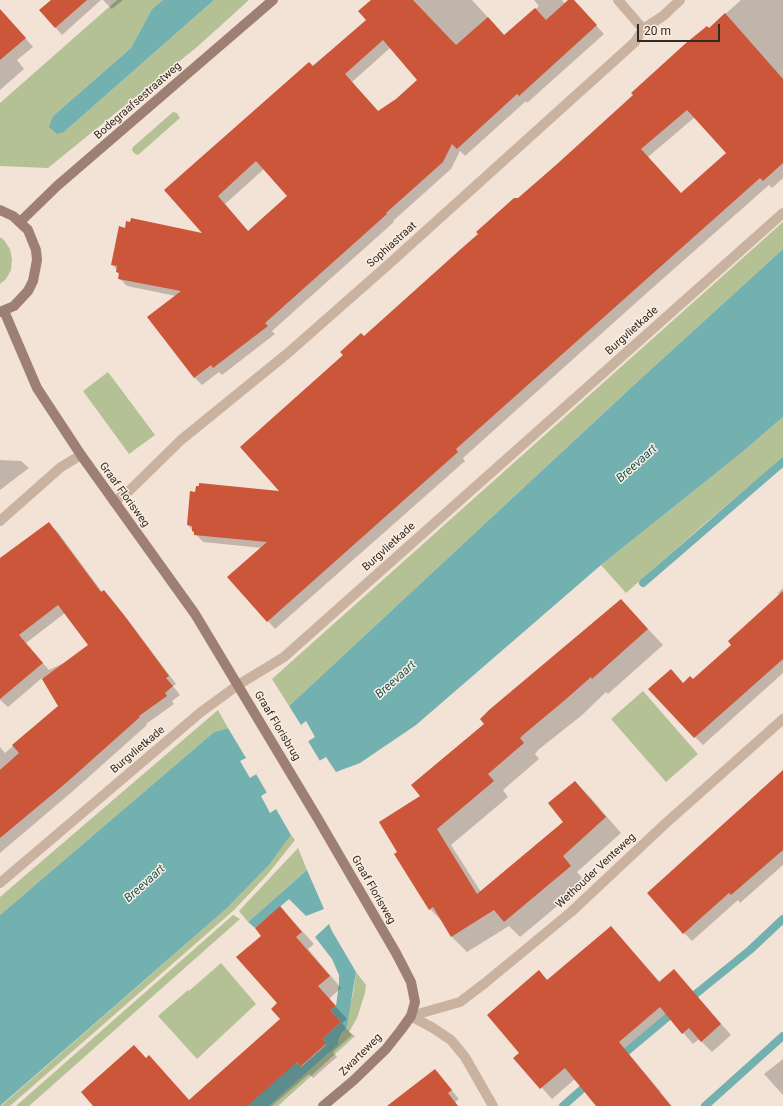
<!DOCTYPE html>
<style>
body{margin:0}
#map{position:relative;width:783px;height:1106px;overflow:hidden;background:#f2e3d6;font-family:Roboto,sans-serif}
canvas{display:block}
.scale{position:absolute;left:637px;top:24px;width:83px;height:18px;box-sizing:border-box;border:2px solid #342924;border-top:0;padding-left:5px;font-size:12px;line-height:14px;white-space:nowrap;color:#342924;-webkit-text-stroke:3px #faeee2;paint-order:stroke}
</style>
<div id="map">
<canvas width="783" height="1106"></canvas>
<div class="scale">20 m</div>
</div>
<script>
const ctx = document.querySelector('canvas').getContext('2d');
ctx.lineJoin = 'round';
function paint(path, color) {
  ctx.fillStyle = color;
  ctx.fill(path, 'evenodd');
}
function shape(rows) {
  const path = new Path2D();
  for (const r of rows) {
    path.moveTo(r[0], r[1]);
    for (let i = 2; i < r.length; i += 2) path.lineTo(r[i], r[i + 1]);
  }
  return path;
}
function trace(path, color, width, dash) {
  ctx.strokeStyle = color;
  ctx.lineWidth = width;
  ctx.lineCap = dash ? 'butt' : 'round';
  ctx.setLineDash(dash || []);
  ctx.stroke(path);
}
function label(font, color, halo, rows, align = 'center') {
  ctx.font = font + ' Roboto,sans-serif';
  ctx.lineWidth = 3;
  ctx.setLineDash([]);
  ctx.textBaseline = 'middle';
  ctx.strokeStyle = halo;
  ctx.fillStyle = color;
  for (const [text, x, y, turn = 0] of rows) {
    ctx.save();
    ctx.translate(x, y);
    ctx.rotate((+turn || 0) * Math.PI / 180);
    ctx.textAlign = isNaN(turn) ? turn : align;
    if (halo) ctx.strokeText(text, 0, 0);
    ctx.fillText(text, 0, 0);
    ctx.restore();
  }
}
const green = shape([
 [117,0,163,0,152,9,131,48,53,116,64,132,214,0,249,0,197,47,48,168,0,166,0,103],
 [173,112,177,113,180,118,138,155,134,153,132,150,133,147],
 [783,222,783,249,635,384,289,706,272,679],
 [0,237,4,240,10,249,12,259,11,270,6,279,0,284],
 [108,372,155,435,129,454,83,391],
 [783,417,783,458,703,525,626,593,601,565,740,454],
 [643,691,698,754,666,782,611,719],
 [218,710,228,728,214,732,0,915,0,897],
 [291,835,295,840,267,875,234,910,10,1106,1,1106,226,909,270,864],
 [298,848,307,870,248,922,239,911],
 [233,915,240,919,29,1106,16,1106],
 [221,963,256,1004,197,1059,158,1016,188,990,189,991],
 [356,972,366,985,365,993,357,1018,349,1032,355,1036,278,1106,269,1106,338,1045,339,1038,343,1033,353,994]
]);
const water = shape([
 [163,0,214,0,64,132,57,134,49,127,53,116,131,48,152,9],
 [783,249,783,417,740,454,601,565,416,725,360,763,336,772,326,757,261,796,270,813,276,809,291,835,270,864,226,909,0,1106,0,915,214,732,228,728,246,758,240,761,250,778,315,737,306,721,301,725,289,706,635,384],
 [307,870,324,909,306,916,289,899,255,928,248,922],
 [329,924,332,931,356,972,347,1026,339,1038,338,1045,269,1106,246,1106,296,1062,301,1067,326,1045,322,1039,341,1022,330,1010,336,1006,339,984,339,975,332,959,315,937]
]);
const pier = shape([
 [308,741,320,761,267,793,256,774]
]);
const shadow = shape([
 [52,0,101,0,62,35,40,10],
 [103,0,123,0,112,9],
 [381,0,472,0,505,36,539,6,534,0,562,0,565,4,569,0,573,0,604,34,527,103,526,101,465,156,460,151,451,169,393,221,394,222,272,331,275,334,222,375,219,372,202,385,194,377,176,296,127,286,119,278,120,275,117,272,117,270,112,264,126,229,205,235,165,190,367,20],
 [390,48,419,80,397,100,379,112,352,82],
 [264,169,289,196,249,232,225,204],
 [741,0,783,0,783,178,772,188,769,185,649,291,463,458,465,461,275,629,268,621,262,548,203,542,188,525,281,492,364,337],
 [695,117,728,153,681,194,648,157],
 [0,26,16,27,33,47,17,60,24,69,0,90],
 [0,460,21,461,29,468,0,490],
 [49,524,57,531,102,592,104,591,111,599,131,624,176,684,173,686,180,695,172,701,174,704,146,724,147,725,73,791,0,853,0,747,5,753,59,706,42,678,8,707,0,700,0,564],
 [65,613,90,645,68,661,49,670,26,643],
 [783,588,783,673,703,745,695,737,684,684,693,681,733,645,779,594,778,593],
 [621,600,663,645,608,694,606,692,581,716,538,750,535,754,539,759,503,790,508,797,451,845,481,892,564,822,575,782,590,797,621,833,577,872,586,882,520,937,509,926,467,952,452,937,443,922,430,909,399,852,421,796,485,724],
 [783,772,783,865,740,903,738,900,692,941,684,933],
 [280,907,314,944,308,949,341,988,329,999,347,1019,342,1023,352,1035,333,1052,337,1057,313,1078,309,1074,272,1106,93,1106,149,1057,190,1101,281,1019,279,1003,262,936],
 [611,927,660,982,674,970,731,1035,712,1052,699,1039,693,1044,670,1018,628,1053,661,1092,660,1092,672,1106,598,1106,575,1079,552,1099,515,1058,520,1053,539,972,548,981],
 [783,1059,783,1095,764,1074],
 [435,1070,459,1099,455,1102,458,1106,408,1106]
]);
const stream = shape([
 [643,583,783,462],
 [687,1001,750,950,783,919],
 [620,1057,675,1011],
 [563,1106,589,1083],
 [705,1106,783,1036]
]);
const building = shape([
 [51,0,87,0,55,28,39,10],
 [371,0,413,0,456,45,488,17,504,35,535,8,546,20,568,0,574,0,597,25,519,96,517,94,457,149,452,144,443,162,386,213,387,214,265,323,268,326,213,368,211,365,194,378,147,317,181,291,118,279,119,273,116,272,117,266,111,265,119,226,125,228,126,221,130,222,131,218,202,233,164,190,309,62,313,66,366,20,358,11],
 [383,40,417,80,396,99,378,111,345,74],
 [256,161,287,196,248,231,218,196],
 [0,9,26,38,0,60],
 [725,13,783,79,783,163,763,181,760,178,641,284,456,449,458,452,267,622,227,577,267,542,194,535,194,532,192,531,192,526,187,525,190,491,195,492,196,486,199,486,199,483,279,491,240,447,343,355,340,352,351,342,361,333,364,336,462,248,478,234,476,232,514,198,518,198,556,165,633,95,631,93,686,43,707,26,709,28],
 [687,110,726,153,681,193,641,149],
 [49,522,101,592,104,590,124,615,169,676,166,678,173,686,165,693,167,696,139,716,140,717,66,783,0,838,0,770,19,753,12,745,58,706,42,679,88,645,58,605,19,635,43,663,0,699,0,558],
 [783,591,783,659,694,738,648,689,671,669,683,683,690,676,693,679,731,645,728,641],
 [621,599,648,629,592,679,591,677,565,700,523,735,520,738,524,743,488,774,494,781,437,829,477,894,563,822,548,803,575,781,606,817,563,856,571,866,504,922,494,910,451,937,433,907,429,910,394,854,397,852,379,822,420,796,411,785,484,724,480,719,489,710],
 [783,770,783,850,731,895,729,893,683,934,647,893],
 [280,906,302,932,296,937,330,976,318,986,336,1006,330,1010,341,1022,322,1039,326,1044,300,1067,297,1062,247,1106,93,1106,81,1092,134,1045,146,1058,149,1055,189,1100,280,1019,271,1009,277,1003,236,957,261,936,255,928],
 [611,926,659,982,674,969,721,1024,701,1042,689,1028,682,1034,660,1007,619,1042,671,1106,596,1106,565,1068,540,1089,513,1058,519,1053,487,1015,539,970,547,980],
 [435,1069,452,1090,448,1093,458,1106,387,1106]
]);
const street = shape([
 [618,0,643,29],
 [114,502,130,490,181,440,288,353,389,264,635,42,643,29,663,16,680,0],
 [0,521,61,467,81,455],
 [0,883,201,712,238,685,284,657,783,213],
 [411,1016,460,1002,485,983,571,912,666,823,783,719],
 [411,1016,433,1028,451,1040,456,1046,465,1057,493,1106]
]);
const secondary = shape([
 [0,210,13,216,28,230,36,250,37,260,33,281,28,291,14,306,0,312],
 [20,222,57,186,273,0],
 [4,311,37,388,81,455,195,614,318,819,396,953,411,982,415,1002,411,1016,401,1030,386,1049,354,1080,323,1106]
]);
const streetNames = [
 ["Bodegraafsestraatweg",138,101,-41],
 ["Sophiastraat",392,245,-42],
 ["Burgvlietkade",632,331,-42],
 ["Graaf Florisweg",124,495,54],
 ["Burgvlietkade",389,547,-42],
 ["Graaf Florisbrug",277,726,59],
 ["Burgvlietkade",138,750,-40],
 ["Wethouder Venteweg",596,871,-43],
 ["Graaf Florisweg",373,890,60],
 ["Zwarteweg",361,1055,-45]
];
const waterNames = [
 ["Breevaart",637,464,-42],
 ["Breevaart",396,680,-42],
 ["Breevaart",145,884,-42]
];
paint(green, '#b4c195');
paint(water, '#73b0b0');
paint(pier, '#f2e3d6');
paint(shadow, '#0003');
trace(stream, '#73b0b0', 8);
paint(building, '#cc5639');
trace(street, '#cab2a1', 10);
trace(secondary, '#9d8073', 10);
label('11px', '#342924', '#faeee2', streetNames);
label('italic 12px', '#185657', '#faeee2', waterNames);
</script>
